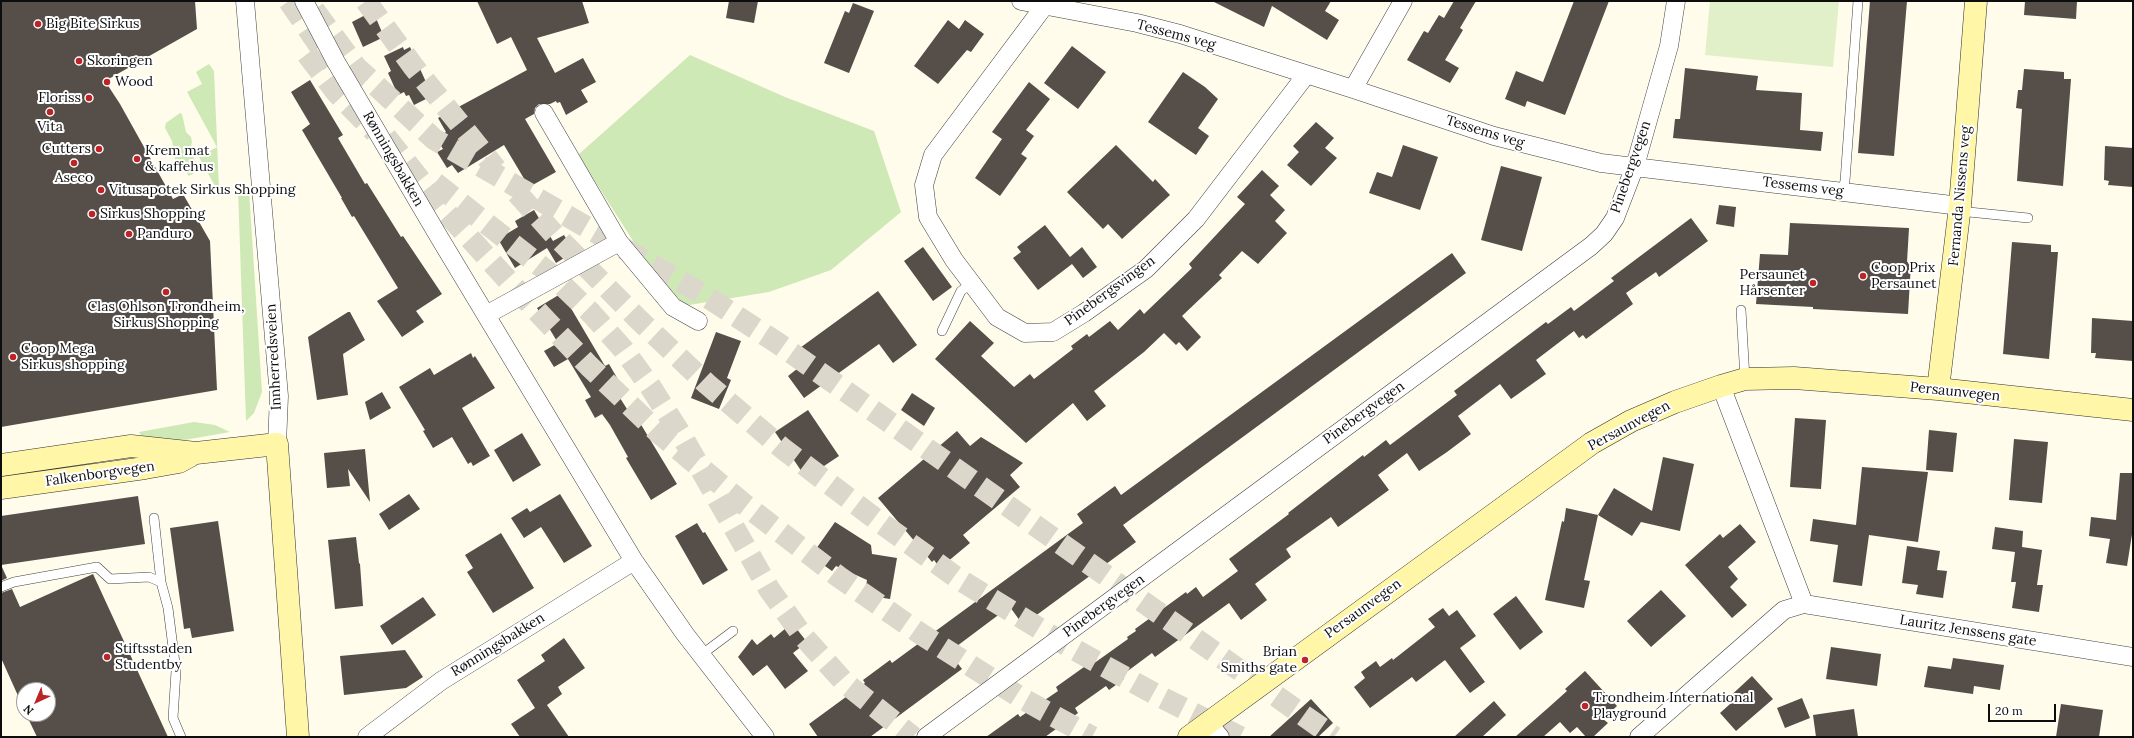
<!DOCTYPE html>
<meta charset="utf-8">
<style>
body{margin:0}
#map{position:relative;width:2134px;height:738px;overflow:hidden;background:#fffcec;font-family:Lora,serif}
canvas{display:block}
.frame{position:absolute;inset:0;border:2px solid #0d0d0d;pointer-events:none}
.north{position:absolute;left:16px;top:682px;width:40px;height:40px;box-sizing:border-box;background:#fff;border:1px solid #9e9e9e;border-radius:50%;rotate:224deg;font-size:11px;font-weight:700;line-height:16px;text-align:center;color:#0d0d0d}
.north::after{content:'';display:block;margin:auto;width:14px;height:18px;background:#bd2428;clip-path:polygon(50% 0,100% 100%,50% 72%,0 100%)}
.scale{position:absolute;left:1988px;top:704px;width:68px;height:18px;box-sizing:border-box;border:2px solid #0d0d0d;border-top:0;padding-left:5px;font-size:12px;line-height:14px;white-space:nowrap;color:#0d0d0d;-webkit-text-stroke:3px #fff;paint-order:stroke}
</style>
<div id="map">
<canvas width="2134" height="738"></canvas>
<div class="frame"></div>
<div class="north">N</div>
<div class="scale">20 m</div>
</div>
<script>
const ctx = document.querySelector('canvas').getContext('2d');
ctx.lineJoin = 'round';
function paint(path, color) {
  ctx.fillStyle = color;
  ctx.fill(path, 'evenodd');
}
function shape(rows) {
  const path = new Path2D();
  for (const r of rows) {
    path.moveTo(r[0], r[1]);
    for (let i = 2; i < r.length; i += 2) path.lineTo(r[i], r[i + 1]);
  }
  return path;
}
function trace(path, color, width, dash) {
  ctx.strokeStyle = color;
  ctx.lineWidth = width;
  ctx.lineCap = dash ? 'butt' : 'round';
  ctx.setLineDash(dash || []);
  ctx.stroke(path);
}
function label(font, color, halo, rows, align = 'center') {
  ctx.font = font + ' Lora,serif';
  ctx.lineWidth = 4;
  ctx.setLineDash([]);
  ctx.textBaseline = 'middle';
  ctx.strokeStyle = halo;
  ctx.fillStyle = color;
  for (const [text, x, y, turn = 0] of rows) {
    ctx.save();
    ctx.translate(x, y);
    ctx.rotate((+turn || 0) * Math.PI / 180);
    ctx.textAlign = isNaN(turn) ? turn : align;
    if (halo) ctx.strokeText(text, 0, 0);
    ctx.fillText(text, 0, 0);
    ctx.restore();
  }
}
const green = shape([
 [690,55,785,97,874,131,901,212,831,270,769,292,689,305,680,301,646,261,578,155],
 [209,64,214,71,219,188,216,188,199,157,217,147,187,92,202,84,196,72],
 [180,113,182,114,186,132,191,137,192,142,190,150,197,165,196,172,189,176,175,159,172,141,165,128,166,123],
 [238,190,249,190,262,392,254,413,246,421],
 [194,422,215,425,230,432,173,442,143,438,139,432]
]);
const pitch = shape([
 [1710,1,1839,1,1833,67,1705,55]
]);
const building = shape([
 [1,1,195,1,197,29,105,81,120,104,173,199,183,194,210,241,217,390,1,427],
 [477,1,582,1,589,23,537,38,555,73,583,58,596,82,581,90,588,102,566,115,560,102,557,103,556,101,550,104,539,104,535,108,534,114,525,119,556,172,529,187,504,145,458,173,452,165,447,168,437,152,443,149,436,138,446,132,438,118,527,70,511,37,497,44],
 [729,1,758,1,754,23,726,18],
 [1212,1,1331,1,1325,11,1339,20,1327,40,1272,6,1264,27],
 [1454,1,1476,1,1460,28,1463,30,1445,60,1459,68,1450,83,1407,60,1424,31,1428,33,1439,15,1444,18],
 [1574,1,1609,1,1565,115,1527,101,1525,107,1505,99,1516,71,1543,82],
 [1870,1,1907,1,1894,156,1858,153],
 [2025,1,2077,1,2076,19,2024,15],
 [853,3,874,11,849,73,824,63,845,11,849,13],
 [373,11,384,37,363,47,352,22],
 [948,20,959,29,965,20,984,34,971,52,967,50,938,84,914,66],
 [1072,46,1106,72,1078,109,1044,83],
 [403,47,404,50,410,47,426,82,423,83,430,97,414,105,409,95,406,96,404,92,398,95,388,73,391,71,384,56],
 [1685,68,1758,76,1756,90,1802,93,1800,130,1823,132,1821,151,1673,138,1675,119,1680,119],
 [2024,69,2064,72,2064,79,2071,79,2063,186,2017,181,2022,109,2016,108,2018,90,2022,90],
 [1183,72,1205,87,1218,99,1198,128,1209,136,1196,155,1148,122],
 [310,80,343,135,338,138,365,184,367,183,401,237,403,236,442,294,416,311,424,322,402,337,377,301,398,288,354,216,352,217,341,198,342,198,302,130,310,124,291,92],
 [1029,82,1050,99,1026,130,1034,136,1021,154,1027,158,1000,196,975,178,1002,139,992,132],
 [1316,122,1334,138,1325,148,1337,158,1311,186,1287,165,1299,152,1293,146],
 [1116,145,1153,182,1155,179,1170,195,1122,239,1108,224,1103,229,1067,192],
 [1403,145,1438,157,1420,210,1369,193,1377,172,1392,177],
 [2105,146,2133,148,2133,187,2108,185,2109,181,2104,180],
 [1501,166,1542,177,1522,251,1481,240],
 [1262,170,1279,186,1270,195,1285,210,1275,221,1287,233,1258,264,1242,251,1219,275,1222,278,1182,316,1201,337,1187,351,1179,342,1176,345,1164,333,1144,352,1094,391,1106,406,1087,421,1073,403,1026,443,935,359,970,321,994,343,981,356,1014,387,1030,374,1034,379,1073,349,1071,346,1087,334,1089,337,1110,321,1118,330,1140,309,1144,314,1192,268,1189,264,1245,204,1237,197],
 [1719,205,1736,207,1734,227,1716,224],
 [534,210,553,241,564,235,574,252,556,263,547,248,515,268,498,239,518,227,515,221],
 [1691,218,1708,241,1659,277,1656,272,1626,293,1633,304,1586,339,1583,335,1579,338,1574,331,1536,360,1546,374,1511,399,1500,384,1458,416,1471,434,1447,452,1419,471,1407,453,1378,475,1389,490,1338,527,1331,517,1286,549,1291,557,1255,584,1267,600,1241,620,1229,603,1155,657,1152,653,1121,676,1124,679,1109,690,1106,686,1075,708,1078,713,1045,737,986,737,1018,714,1020,717,1058,691,1056,687,1091,662,1093,664,1128,639,1127,637,1136,631,1135,629,1186,592,1187,594,1196,587,1203,597,1238,571,1229,559,1289,514,1288,513,1363,455,1364,457,1386,440,1390,445,1457,395,1454,391,1546,322,1548,324,1571,307,1574,311,1614,281,1611,278],
 [1790,223,1909,228,1907,262,1911,263,1908,314,1813,309,1813,307,1756,304,1760,254,1788,255],
 [1045,225,1070,257,1082,247,1097,267,1083,278,1072,264,1038,290,1013,258,1021,252,1017,247],
 [2012,242,2051,245,2051,252,2058,252,2049,359,2003,354],
 [923,247,952,287,933,301,904,261],
 [1452,253,1466,273,1123,525,1136,542,1023,625,1010,607,997,616,949,652,962,669,870,737,818,737,809,724,865,683,863,680,890,660,892,663,1083,523,1077,514,1115,486,1121,495],
 [878,291,917,345,893,363,879,344,804,398,788,376,802,365,793,353],
 [562,293,605,366,609,364,620,383,613,387,634,420,637,418,677,484,651,500,626,458,628,457,610,425,602,414,595,418,585,400,591,397,568,359,554,367,544,351,558,343,537,308],
 [348,312,350,312,365,340,343,354,348,395,317,400,308,337],
 [2092,318,2133,321,2133,361,2095,358,2096,353,2091,353],
 [716,332,741,341,727,378,731,380,719,409,691,398],
 [471,353,473,358,475,356,495,388,462,408,490,456,473,466,471,462,468,464,452,437,433,448,423,431,425,430,399,387,430,368,434,375],
 [382,392,391,408,370,420,365,402],
 [912,393,935,408,924,426,901,410],
 [808,410,839,456,806,478,775,432],
 [1795,418,1826,420,1821,489,1790,487],
 [1929,430,1957,433,1953,472,1926,470],
 [957,431,970,446,981,437,1023,463,1010,475,1020,487,963,535,970,543,940,568,934,560,932,562,878,498],
 [522,433,541,465,513,482,494,450],
 [2014,439,2048,442,2042,503,2009,500],
 [365,449,370,502,348,469,350,486,327,488,324,453],
 [1663,457,1694,464,1680,531,1641,522,1632,536,1598,515,1584,580,1590,581,1584,608,1545,600,1562,521,1564,522,1566,508,1598,515,1614,488,1652,511],
 [1862,467,1928,472,1918,542,1869,535,1862,586,1833,582,1838,545,1810,541,1813,519,1856,525],
 [2120,473,2133,473,2133,528,2127,566,2106,563,2110,539,2089,536,2091,517,2116,520],
 [409,494,420,509,389,530,379,514],
 [560,494,592,546,564,563,541,527,524,538,511,518,527,508,530,512],
 [138,496,145,544,1,565,7,578,1,581,1,516],
 [218,521,234,631,192,638,190,628,184,629,170,528],
 [835,522,871,545,872,554,897,558,890,599,865,595,867,580,836,566,832,571,811,556],
 [697,523,703,533,705,532,728,570,703,585,675,536],
 [1740,524,1756,542,1728,567,1738,579,1730,587,1747,605,1732,618,1685,565,1720,534,1723,538],
 [1995,527,2023,531,2022,547,2042,550,2037,585,2043,585,2039,612,2012,608,2016,582,2011,582,2015,552,1992,549],
 [501,533,534,588,493,613,467,572,473,568,465,555],
 [356,537,359,563,360,564,363,606,335,609,328,540],
 [1907,546,1940,551,1937,570,1947,571,1943,598,1916,594,1918,585,1902,583],
 [93,574,168,737,37,737,26,714,48,714,48,690,24,690,24,709,1,658,1,593,12,589,20,607],
 [1661,590,1686,616,1651,647,1627,621],
 [1516,596,1543,632,1520,650,1493,614],
 [423,597,436,615,392,645,380,626],
 [1443,608,1449,616,1457,610,1476,636,1460,648,1485,682,1470,693,1445,660,1416,682,1412,677,1370,708,1354,687,1365,678,1361,672,1376,661,1380,667,1392,658,1393,660,1435,627,1428,619],
 [792,623,807,642,793,653,808,671,785,689,767,665,753,676,738,657,752,639,757,645,771,634,774,638],
 [564,638,585,668,558,687,562,694,547,705,569,737,520,737,511,724,535,708,517,680,545,661,541,655],
 [1831,647,1881,654,1877,686,1826,679],
 [405,650,423,677,406,688,344,695,340,656],
 [1953,658,2004,665,2000,690,1974,686,1973,694,1924,687,1928,666,1951,669],
 [1585,671,1617,706,1603,719,1608,723,1593,737,1586,737,1577,727,1570,733,1560,722,1543,737,1515,737,1548,708,1567,691,1565,689],
 [1752,676,1773,699,1736,731,1720,713,1730,704,1726,700],
 [1802,698,1810,718,1785,728,1777,708],
 [1311,699,1333,723,1318,737,1269,737],
 [1494,701,1506,715,1482,737,1454,737],
 [2061,704,2103,710,2099,737,2056,737],
 [1854,709,1858,737,1816,737,1813,715]
]);
const highwayTunnel = shape([
 [289,1,332,64],
 [366,1,413,66,496,169],
 [314,10,356,67,434,139,701,293,779,344,1334,737],
 [307,54,337,93,375,132],
 [386,137,444,210,516,289,589,366,659,433,745,505,839,577,921,634,1023,699,1092,737],
 [435,183,553,276,591,313,623,349,650,386,683,438,769,589,803,636,845,683,913,737],
 [517,193,555,235,637,318,707,384,782,448,881,523,960,580,1068,646,1155,694,1240,737]
]);
const lane = shape([
 [1842,191,1845,181,1858,1],
 [1959,211,2028,218],
 [1741,310,1745,379],
 [942,331,961,291,972,283],
 [154,518,161,582],
 [1,587,14,582,97,567,110,579,149,577,161,582,168,608,176,671,173,718,181,737],
 [701,655,733,631]
]);
const street = shape([
 [245,1,279,396,277,444],
 [304,1,336,62,439,237,634,561,685,634,765,737],
 [1021,1,1137,23,1180,34,1353,89,1494,136,1601,163,1960,206],
 [1045,5,933,155,924,185,928,217,954,260,997,317,1025,333,1053,332,1084,313,1146,269,1196,219,1306,75],
 [1353,89,1403,1],
 [619,242,673,307,698,321],
 [486,315,619,242,544,113],
 [1721,386,1804,604],
 [1208,723,1220,737],
 [367,737,441,681,634,561],
 [926,737,1591,246,1604,234,1615,218,1635,166,1669,46,1676,1],
 [1639,737,1784,610,1804,604,2133,657]
]);
const secondary = shape([
 [1938,389,1960,206,1976,1],
 [1,465,131,446,196,453,277,444,298,737],
 [1,488,145,468,179,462,190,456],
 [1189,737,1592,443,1631,421,1675,402,1721,386,1745,379,1794,378,1938,389,2133,410]
]);
const markers = [
 [38,24,4,"#bd2428"],
 [79,61,4,"#bd2428"],
 [107,82,4,"#bd2428"],
 [89,98,4,"#bd2428"],
 [50,112,4,"#bd2428"],
 [99,149,4,"#bd2428"],
 [137,159,4,"#bd2428"],
 [74,163,4,"#bd2428"],
 [101,190,4,"#bd2428"],
 [92,214,4,"#bd2428"],
 [129,234,4,"#bd2428"],
 [1863,276,4,"#bd2428"],
 [1813,283,4,"#bd2428"],
 [166,292,4,"#bd2428"],
 [13,357,4,"#bd2428"],
 [107,657,4,"#bd2428"],
 [1305,660,4,"#bd2428"],
 [1585,706,4,"#bd2428"]
];
const poiNames = [
 ["Big Bite Sirkus",46,24],
 ["Skoringen",87,61],
 ["Wood",115,82],
 ["Floriss",81,98,"right"],
 ["Vita",50,127,"center"],
 ["Cutters",91,149,"right"],
 ["Krem mat",145,151],
 ["& kaffehus",145,167],
 ["Aseco",74,178,"center"],
 ["Vitusapotek Sirkus Shopping",109,190],
 ["Sirkus Shopping",100,214],
 ["Panduro",137,234],
 ["Coop Prix",1871,268],
 ["Persaunet",1871,284],
 ["Persaunet",1805,275,"right"],
 ["Hårsenter",1805,291,"right"],
 ["Clas Ohlson Trondheim,",166,307,"center"],
 ["Sirkus Shopping",166,323,"center"],
 ["Coop Mega",21,349],
 ["Sirkus shopping",21,365],
 ["Stiftsstaden",115,649],
 ["Studentby",115,665],
 ["Brian",1297,652,"right"],
 ["Smiths gate",1297,668,"right"],
 ["Trondheim International",1593,698],
 ["Playground",1593,714]
];
const streetNames = [
 ["Tessems veg",1176,35,15],
 ["Tessems veg",1485,132,17],
 ["Rønningsbakken",393,159,60],
 ["Pinebergvegen",1631,167,-71],
 ["Tessems veg",1803,187,7],
 ["Fernanda Nissens veg",1960,196,-85],
 ["Pinebergsvingen",1110,291,-36],
 ["Innherredsveien",274,357,-93],
 ["Persaunvegen",1955,392,6],
 ["Pinebergvegen",1364,413,-36],
 ["Persaunvegen",1629,426,-28],
 ["Falkenborgvegen",100,474,-8],
 ["Pinebergvegen",1104,606,-36],
 ["Persaunvegen",1363,609,-36],
 ["Lauritz Jenssens gate",1968,631,9],
 ["Rønningsbakken",498,645,-32]
];
paint(green, '#cfe9b6');
paint(pitch, '#e1f0c8');
paint(building, '#554e49');
trace(highwayTunnel, '#dbd8cb', 22, [22, 11]);
trace(lane, '#404040', 10);
trace(street, '#404040', 19);
trace(secondary, '#2f2f2f', 23);
trace(lane, '#fff', 9);
trace(street, '#fff', 18);
trace(secondary, '#fff7a7', 22);
for (const [x, y, r, color] of markers) {
  const dot = new Path2D();
  dot.arc(x, y, r, 0, 2 * Math.PI);
  ctx.fillStyle = color;
  ctx.fill(dot);
  trace(dot, '#fff', 1.5);
}
label('14px', '#0d0d0d', '#fff', poiNames, 'left');
label('14px', '#0d0d0d', '#fff', streetNames);
</script>
